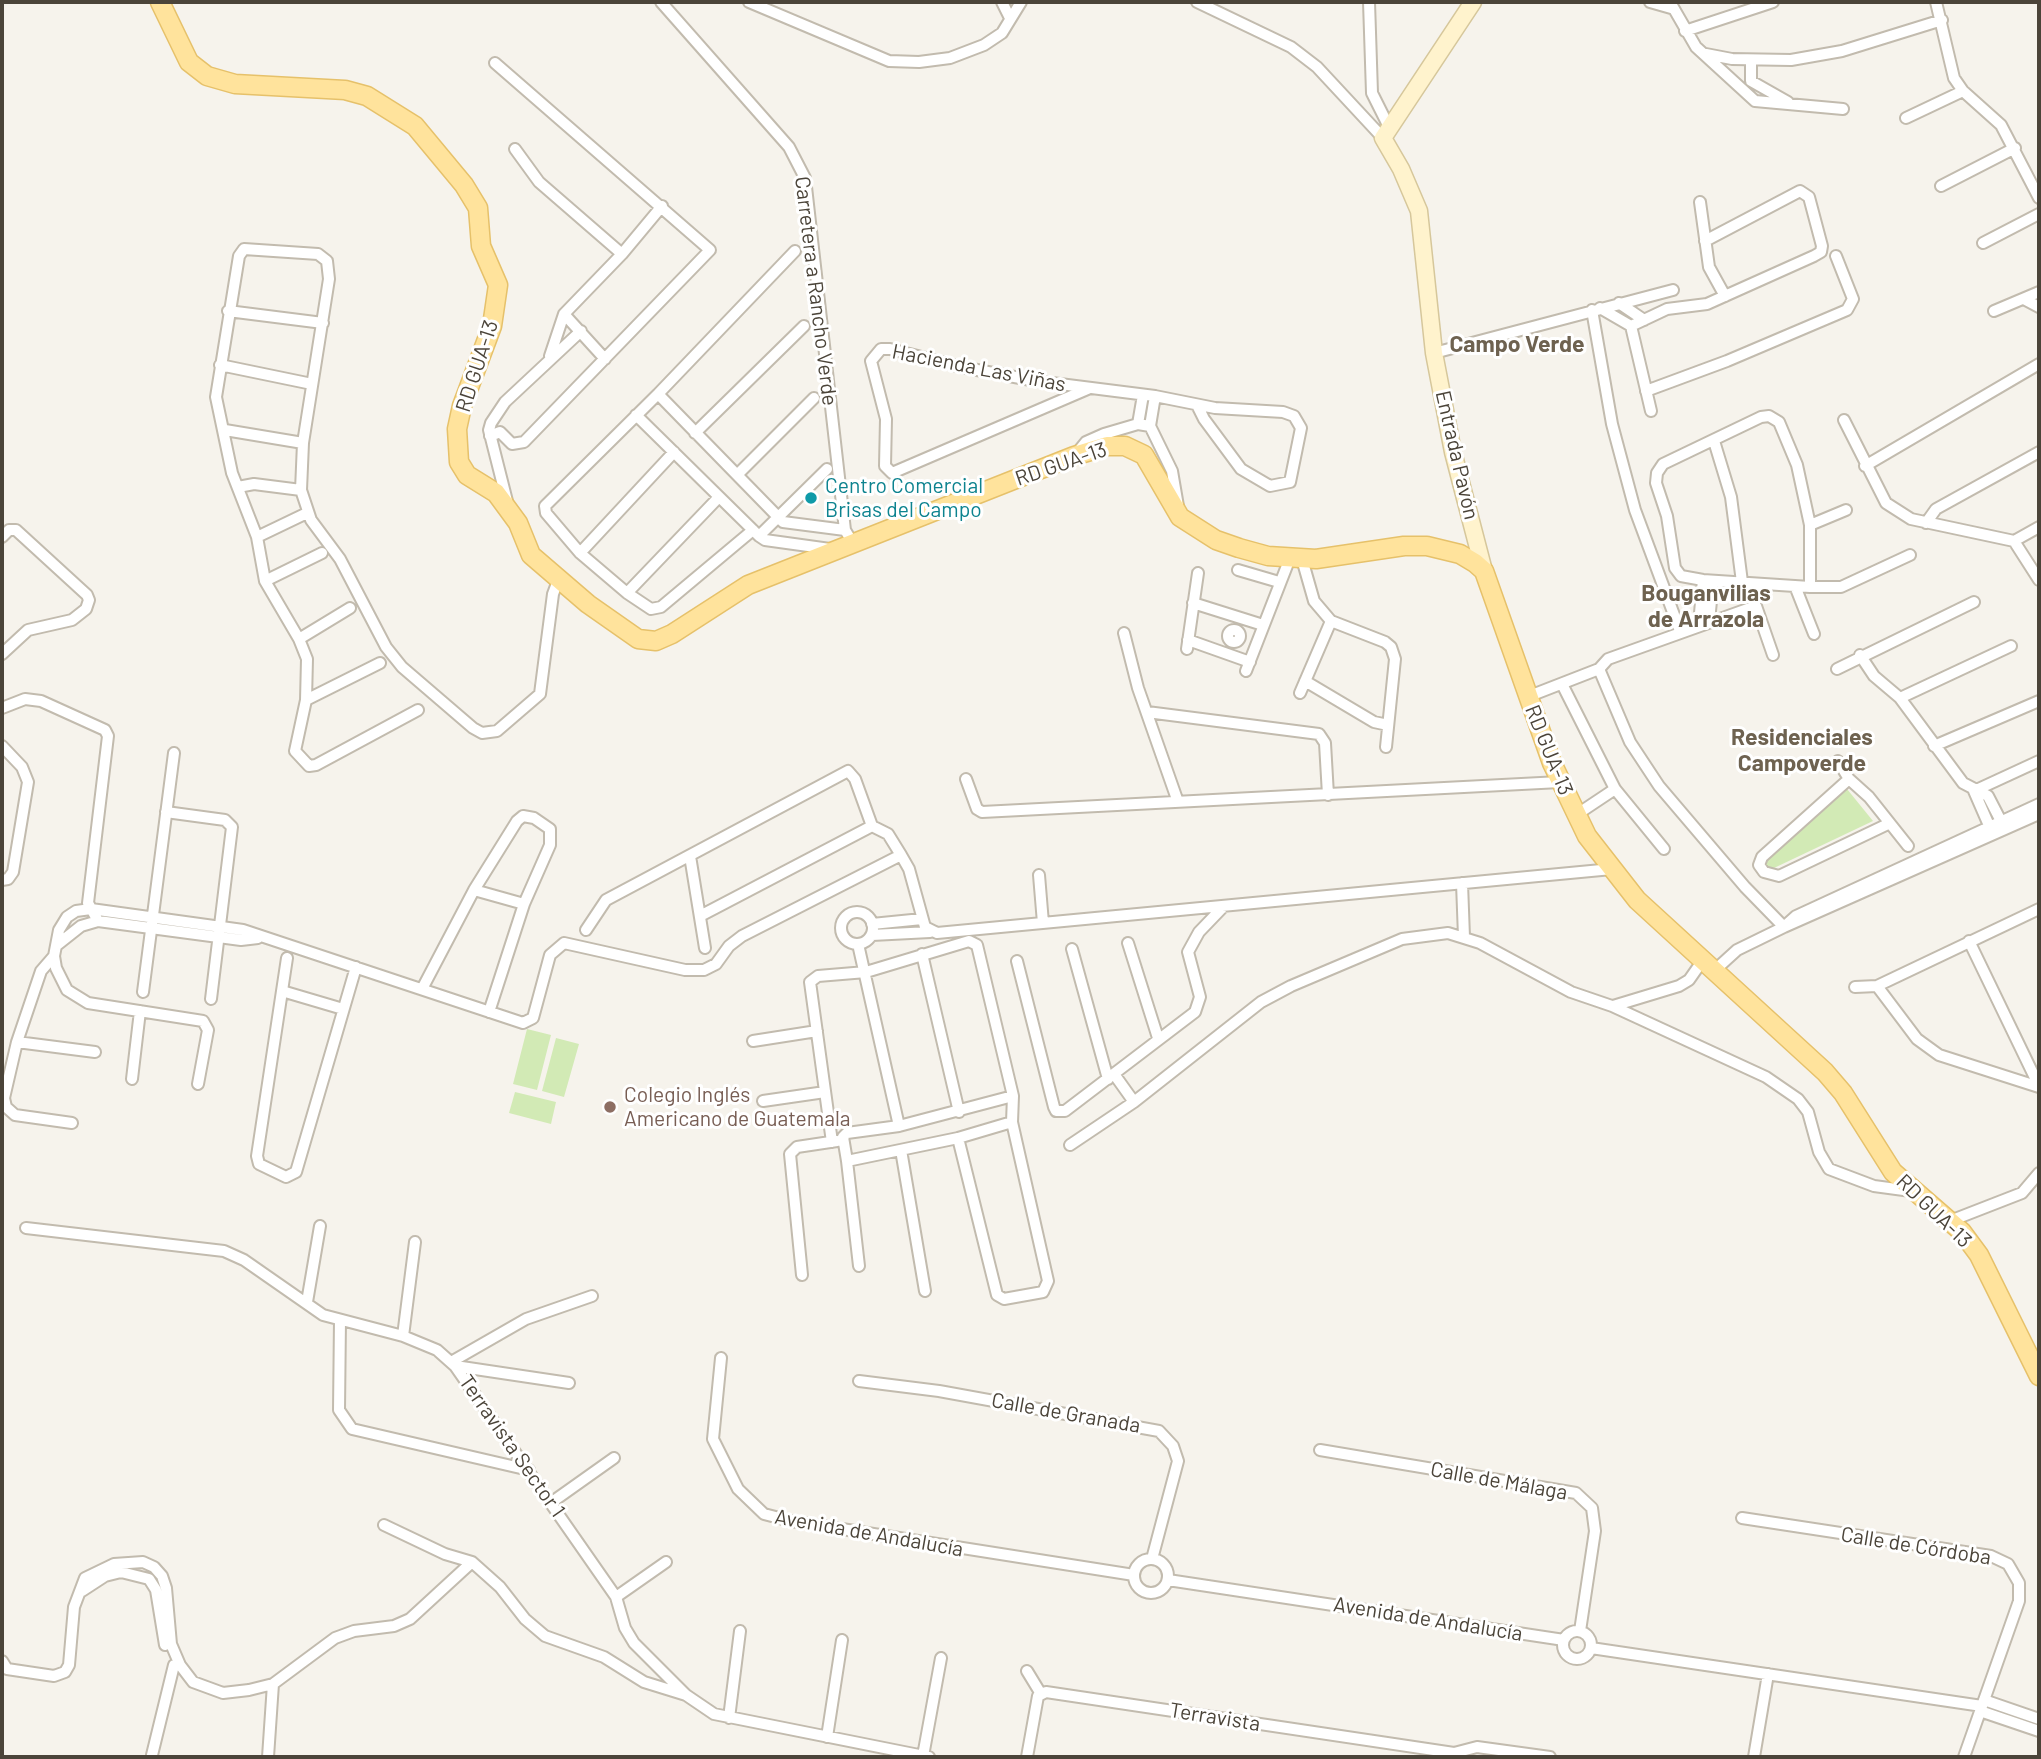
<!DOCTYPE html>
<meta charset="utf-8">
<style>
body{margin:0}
#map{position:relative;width:2041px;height:1759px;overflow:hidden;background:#f6f3ec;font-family:Barlow,sans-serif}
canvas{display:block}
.frame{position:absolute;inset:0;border:4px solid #4b4439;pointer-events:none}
</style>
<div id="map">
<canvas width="2041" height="1759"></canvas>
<div class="frame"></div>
</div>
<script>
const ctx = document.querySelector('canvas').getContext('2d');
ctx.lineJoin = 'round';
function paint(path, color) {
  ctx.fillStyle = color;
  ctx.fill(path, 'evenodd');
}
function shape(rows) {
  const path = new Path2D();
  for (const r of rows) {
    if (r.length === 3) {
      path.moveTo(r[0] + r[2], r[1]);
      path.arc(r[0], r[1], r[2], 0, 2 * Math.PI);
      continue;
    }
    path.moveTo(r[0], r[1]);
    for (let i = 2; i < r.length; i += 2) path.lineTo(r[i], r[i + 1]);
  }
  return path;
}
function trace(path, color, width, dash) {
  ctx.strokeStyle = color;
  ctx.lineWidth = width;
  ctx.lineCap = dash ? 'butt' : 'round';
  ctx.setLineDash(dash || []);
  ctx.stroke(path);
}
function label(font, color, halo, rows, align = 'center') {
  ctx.font = font + ' Barlow,sans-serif';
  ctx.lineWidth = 6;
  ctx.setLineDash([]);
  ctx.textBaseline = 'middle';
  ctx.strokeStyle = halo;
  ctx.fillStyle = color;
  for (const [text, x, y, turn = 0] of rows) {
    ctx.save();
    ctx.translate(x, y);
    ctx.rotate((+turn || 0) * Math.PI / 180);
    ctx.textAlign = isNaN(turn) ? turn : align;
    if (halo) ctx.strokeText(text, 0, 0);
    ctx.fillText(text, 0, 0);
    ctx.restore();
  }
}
const green = shape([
 [1847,789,1873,821,1774,868,1766,866,1764,863,1766,855],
 [527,1029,551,1035,537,1090,513,1084],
 [556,1038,579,1044,564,1097,542,1091],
 [515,1092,556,1102,551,1124,509,1113]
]);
const street = shape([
 [661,2,789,147,805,178,845,530,854,545],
 [749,2,889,61,919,62,950,58,984,45,1002,33,1021,2],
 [1002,2,1010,18],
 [1197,2,1291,47,1317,67,1383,138],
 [1369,2,1372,93,1389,127],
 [1650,2,1671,8],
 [1670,2,1696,47,1755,101,1843,109],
 [1936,2,1954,78,1963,91,2001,125,2039,198],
 [1685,31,1773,2],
 [1706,54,1732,59,1791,60,1842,51,1942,20],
 [1751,60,1751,81,1788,102],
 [1906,118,1963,91],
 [515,149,539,182,622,254],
 [1941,186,2015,148],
 [1700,202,1709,267,1725,296],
 [1983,243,2039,214],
 [2024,299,2039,307],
 [1619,303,1644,320],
 [1600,308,1631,326,1651,411],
 [1592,310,1612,424,1635,510,1680,631],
 [228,311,323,323],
 [1994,311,2039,292],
 [564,314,605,359],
 [1631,326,1667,309,1707,304,1814,256,1821,252,1822,246,1809,197,1800,191,1705,241],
 [1434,353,1673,290],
 [550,356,564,314,622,254,662,206],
 [220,365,312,384],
 [1090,388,892,473,885,466,886,419,871,361,881,349,890,349,961,367,1036,381,1155,396,1215,408,1283,412,1294,416,1301,428,1290,482,1270,486,1241,469,1204,419,1197,405],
 [1646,391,1727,361,1847,310,1853,299,1836,256],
 [658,394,783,522,845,530],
 [1155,396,1150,426,1172,471,1178,506],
 [636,415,759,536,765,540,830,549],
 [1844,420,1886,503,1911,519,2014,541,2039,580],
 [1138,424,1143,395],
 [225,430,303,443],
 [695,433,804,326],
 [490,436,500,432,512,444,524,442,710,250,495,63],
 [1714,441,1731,497,1742,582],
 [1077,453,1086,442,1104,434,1138,424,1150,426],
 [1865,466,2039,364],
 [737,475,814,398],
 [238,487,254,484,301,490],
 [508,505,489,430,491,423,505,402,581,331],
 [1926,523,1936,509,2039,452],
 [1810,525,1846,510],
 [753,530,661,607,651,609,627,593,580,553,546,513,545,506,658,394,795,251],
 [759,536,827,469],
 [2,537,9,530,16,530,87,595,89,600,86,609,72,620,28,630,2,654],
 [257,537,307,513],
 [2014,541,2039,527],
 [580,553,674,452],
 [1302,559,1314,601,1331,621,1385,642,1391,647,1395,659,1386,747],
 [1238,570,1279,582],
 [265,581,322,553],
 [1795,586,1814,634],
 [1810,587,1810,525,1797,465,1779,422,1769,416,1761,417,1663,464,1657,473,1656,483,1667,516,1675,568,1681,576,1703,580,1810,587,1841,587,1910,555],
 [627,593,719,497],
 [1193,603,1263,625],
 [1709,621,1713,581],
 [1699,624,1703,580],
 [1234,636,6],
 [1124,633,1138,688,1178,802],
 [299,639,350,608],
 [1188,640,1250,662],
 [1187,649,1198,573],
 [1860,655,1874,676,1900,698,1963,783,1988,796,2004,827],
 [1599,669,1630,742,1659,786,1745,887,1784,927],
 [1837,669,1974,602],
 [1246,671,1290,558],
 [1305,681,1374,722,1388,725],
 [1562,684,1615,789,1664,849],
 [1300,693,1331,621],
 [1527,697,1599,669,1608,659,1756,606,1773,655],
 [1900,698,2011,646],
 [306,700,380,663],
 [2,708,25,699,41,701,105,730,108,736,88,903,98,921],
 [418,710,316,765,309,766,295,751,306,700,307,659,299,639,265,581,257,537,232,473,216,397,239,256,244,249,318,254,327,261,329,279,303,443,301,490,311,520,340,559,386,647,402,667,473,728,482,733,497,731,540,694,553,594,559,578],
 [1147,712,1319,734,1325,743,1328,795],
 [2,746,22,767,28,782,13,872,8,879,2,880],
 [1934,746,2039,701],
 [1838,761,1849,779,1869,797,1908,846],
 [966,779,977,809,982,812,1560,782],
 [1849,779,1762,857,1759,865,1764,872,1779,876,1888,824],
 [1974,791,2039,761],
 [1974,791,1991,830],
 [166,812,225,820,232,827,211,999],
 [1576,815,1615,789],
 [690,856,705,948],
 [1039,875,1043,923],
 [1462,883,1464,937],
 [474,890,524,904],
 [857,928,16],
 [700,916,872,826,888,834,901,855],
 [872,924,922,919],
 [1786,925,1796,916,2039,804],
 [586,930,606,900,848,771,855,779,872,826],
 [872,935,930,932],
 [1969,941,2039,1086],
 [1128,943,1158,1038],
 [858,944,899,1126],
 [57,945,81,926,98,921,241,940,258,938],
 [1072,949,1108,1079],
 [922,954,959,1112],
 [54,956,41,971,17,1042,4,1098,6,1107,15,1115,72,1123],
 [287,958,257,1156,259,1164,286,1177,296,1172,356,967],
 [1017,961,1054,1107,1056,1111,1065,1111,1195,1012,1200,997,1188,952,1199,932,1224,906],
 [1715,970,1737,950,1784,927,2039,814],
 [1877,986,1917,1039,1939,1055,2039,1087],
 [1855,987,1877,986,2039,909],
 [422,989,474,890,517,821,523,816,534,818,550,829,550,845,524,904,489,1012],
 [282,991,343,1009],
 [143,992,174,753],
 [1613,1006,1679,986,1689,980,1703,960],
 [753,1041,817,1031],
 [17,1042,95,1052],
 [1114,1074,1134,1102],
 [132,1079,140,1011],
 [198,1084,208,1030,203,1021,88,1003,67,990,56,968,54,956,59,930,67,917,76,911,91,909,243,930,523,1023,533,1018,550,955,564,943,685,970,704,970,716,964,729,946,742,936,901,855,909,869,925,927,937,933,1612,869],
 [763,1101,825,1092],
 [1012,1122,958,1138,847,1161,843,1137,847,1133,899,1126,1013,1096],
 [832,1142,810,982,818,976,866,972,969,941,977,945,1013,1096,1012,1122,1048,1281,1043,1292,1004,1299,997,1295,958,1138],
 [1070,1145,1134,1102,1261,1002,1291,986,1402,939,1448,933,1480,943,1571,992,1612,1006,1766,1077,1798,1099,1808,1112,1819,1152,1829,1169,1874,1186,1911,1191],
 [901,1150,925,1291],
 [847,1161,859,1266],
 [1950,1221,2022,1193,2039,1173],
 [26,1228,224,1251,244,1260,323,1315,403,1336,437,1350,455,1366,616,1597,625,1628,634,1643,686,1695,714,1714,929,1757],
 [802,1275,790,1154,797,1147,837,1141],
 [307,1302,320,1226],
 [340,1320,339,1410,352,1429,529,1470],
 [403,1336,415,1242],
 [721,1358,713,1439,738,1489,764,1514,791,1521,1134,1575],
 [451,1362,526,1319,592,1296],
 [455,1366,569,1383],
 [859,1381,939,1391,1159,1431,1173,1446,1178,1461,1152,1559],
 [1320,1450,1576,1493,1592,1508,1595,1531,1580,1631],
 [552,1502,614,1458],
 [1742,1518,1991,1556,2008,1564,2019,1583,2019,1601,1964,1757],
 [384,1525,445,1554,472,1562,500,1587,525,1619,545,1636,604,1657,644,1682,686,1695],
 [1151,1576,17],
 [1168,1580,1564,1640],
 [82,1591,105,1576,121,1572,149,1579,156,1590,165,1645],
 [616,1597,666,1562],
 [1577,1645,14],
 [1591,1648,1982,1706],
 [2,1661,7,1669,54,1676,65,1672,69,1665,74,1607,85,1578,114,1564,143,1562,154,1567,162,1576,166,1588,171,1644,180,1665,193,1682,223,1693,249,1690,273,1684,335,1638,354,1631,394,1626,410,1619,472,1562],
 [1027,1671,1041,1694],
 [1984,1700,2039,1719],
 [1980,1711,2039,1731],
 [729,1718,740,1631],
 [827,1737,842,1640],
 [152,1755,174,1665],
 [923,1756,941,1658],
 [268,1757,273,1684],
 [1027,1757,1038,1696,1046,1692,1454,1753,1477,1747,1550,1757],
 [1754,1757,1768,1674]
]);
const secondary = shape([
 [1473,2,1383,138,1401,169,1419,211,1434,353,1453,452,1484,571]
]);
const primary = shape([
 [160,2,189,62,207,76,235,84,345,90,367,96,415,126,464,185,478,208,481,246,498,285,492,326,462,406,457,429,459,462,467,475,496,493,518,523,531,555,588,604,638,639,656,641,672,634,748,585,1074,456,1107,446,1125,446,1144,455,1180,517,1216,540,1239,548,1268,556,1316,559,1404,546,1427,546,1460,554,1475,563,1484,571,1552,763,1587,836,1637,900,1825,1072,1843,1093,1893,1172,1962,1232,1979,1255,2039,1376]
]);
const markers = [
 [811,498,7,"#0f9aa8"],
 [610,1107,7,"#8d6e63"]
];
const streetNames = [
 ["Carretera a Rancho Verde",816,291,83],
 ["RD GUA-13",477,366,-72],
 ["Hacienda Las Viñas",979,368,11],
 ["Entrada Pavón",1457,455,77],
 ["RD GUA-13",1061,464,-19],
 ["RD GUA-13",1549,750,68],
 ["RD GUA-13",1934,1211,44],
 ["Calle de Granada",1066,1413,10],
 ["Terravista Sector 1",512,1446,55],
 ["Calle de Málaga",1499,1481,10],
 ["Avenida de Andalucía",869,1533,10],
 ["Calle de Córdoba",1916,1546,9],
 ["Avenida de Andalucía",1428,1619,9],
 ["Terravista",1215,1717,9]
];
const cultureNames = [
 ["Centro Comercial",825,486],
 ["Brisas del Campo",825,510]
];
const educationNames = [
 ["Colegio Inglés",624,1095],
 ["Americano de Guatemala",624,1119]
];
const neighbourhoodNames = [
 ["Campo Verde",1517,344],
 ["Bouganvilias",1706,593],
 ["de Arrazola",1706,619],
 ["Residenciales",1802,737],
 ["Campoverde",1802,763]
];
paint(green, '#d2eab5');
trace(street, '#c2bbae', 14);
trace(secondary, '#d6c79b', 19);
trace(primary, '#e6c16a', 21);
trace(street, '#fff', 10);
trace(secondary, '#fff3cd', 16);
trace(primary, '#ffe39c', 18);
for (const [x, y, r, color] of markers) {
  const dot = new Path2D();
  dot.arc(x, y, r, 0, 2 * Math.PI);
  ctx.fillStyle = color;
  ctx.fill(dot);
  trace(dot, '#fff', 2.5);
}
label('21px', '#4b4439', '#fff', streetNames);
label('21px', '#0d838f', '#fff', cultureNames, 'left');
label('21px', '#785e54', '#fff', educationNames, 'left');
label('bold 23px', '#6e6250', '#fff', neighbourhoodNames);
</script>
